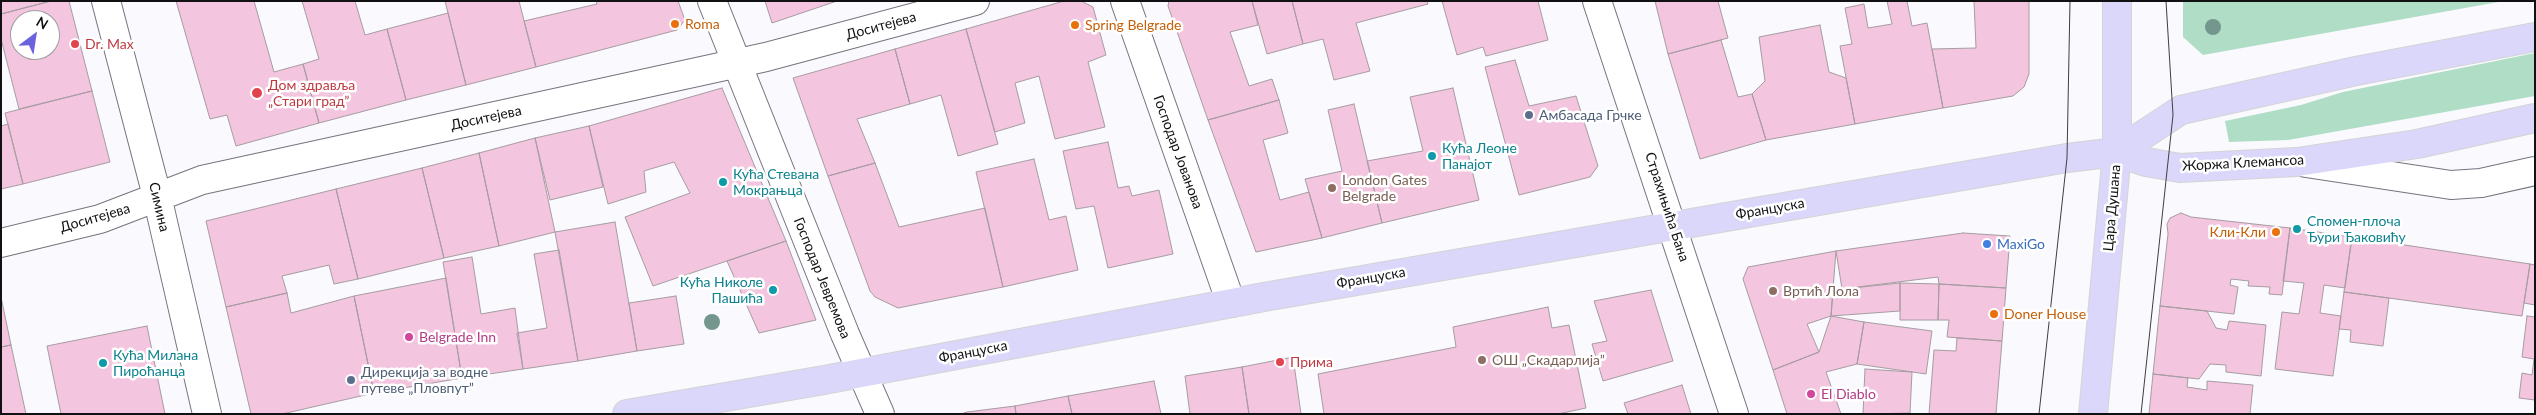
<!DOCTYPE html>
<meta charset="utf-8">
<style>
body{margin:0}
#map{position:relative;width:2536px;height:415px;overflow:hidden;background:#f9f9fe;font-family:Lato,sans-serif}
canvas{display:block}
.frame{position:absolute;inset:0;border:2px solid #111114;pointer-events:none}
.north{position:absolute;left:10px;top:10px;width:50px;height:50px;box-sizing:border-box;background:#fff;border:1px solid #a0a0a1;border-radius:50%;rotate:31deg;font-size:14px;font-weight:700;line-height:20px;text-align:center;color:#111114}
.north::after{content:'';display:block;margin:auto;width:18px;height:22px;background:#6b63dd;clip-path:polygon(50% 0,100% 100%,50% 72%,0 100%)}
</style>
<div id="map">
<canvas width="2536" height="415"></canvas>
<div class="frame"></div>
<div class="north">N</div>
</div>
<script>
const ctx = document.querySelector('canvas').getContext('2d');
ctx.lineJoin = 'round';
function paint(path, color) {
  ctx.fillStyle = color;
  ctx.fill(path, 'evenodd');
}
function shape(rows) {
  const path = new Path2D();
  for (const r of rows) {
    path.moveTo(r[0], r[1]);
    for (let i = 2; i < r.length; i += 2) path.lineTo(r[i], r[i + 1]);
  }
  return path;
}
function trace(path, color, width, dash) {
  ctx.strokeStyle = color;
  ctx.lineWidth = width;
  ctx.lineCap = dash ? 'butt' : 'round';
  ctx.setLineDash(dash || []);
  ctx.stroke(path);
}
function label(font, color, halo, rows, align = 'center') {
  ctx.font = font + ' Lato,sans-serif';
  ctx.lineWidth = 5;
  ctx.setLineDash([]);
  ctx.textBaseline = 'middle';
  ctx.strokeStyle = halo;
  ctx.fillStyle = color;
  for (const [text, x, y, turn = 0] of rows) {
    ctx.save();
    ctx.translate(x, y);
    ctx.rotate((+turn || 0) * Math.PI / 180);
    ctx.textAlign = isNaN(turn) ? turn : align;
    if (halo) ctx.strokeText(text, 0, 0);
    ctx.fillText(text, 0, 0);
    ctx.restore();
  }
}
const green = shape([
 [2183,1,2504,1,2203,55,2183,37],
 [2535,53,2535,96,2288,140,2229,142,2225,121,2301,105,2343,92]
]);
const building = shape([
 [1,1,51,1,1,14,1,1],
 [51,1,69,1,92,91,19,109,1,39,1,14,51,1],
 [20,20,50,20,50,50,20,50,20,20],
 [176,1,254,1,274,72,303,64,319,123,236,146,227,115,210,119,176,1],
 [302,1,355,1,365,35,387,29,406,100,319,123,303,64,319,59,302,1],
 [445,1,519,1,536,67,466,85,445,1],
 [596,1,678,1,685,20,677,30,536,67,524,21,597,4,596,1],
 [765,1,837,1,772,23,765,1],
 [1064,1,1081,1,1093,7,1106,55,1088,62,1105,127,1055,139,1039,76,1015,83,1025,123,995,132,966,29,1064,1],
 [1169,1,1252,1,1258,25,1230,32,1249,86,1272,79,1279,100,1208,120,1168,6,1169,1],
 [1252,1,1292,1,1303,44,1267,54,1252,1],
 [1292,1,1427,1,1428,4,1356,23,1370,71,1334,80,1323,39,1303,44,1292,1],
 [1442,1,1538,1,1548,40,1486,56,1483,47,1457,55,1442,1],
 [1655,1,1718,1,1728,38,1668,54,1655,1],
 [1887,1,1907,1,1912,26,1927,23,1943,108,1855,124,1840,46,1852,44,1845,8,1864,4,1868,28,1892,24,1887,1],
 [1974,1,2029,1,2029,74,2024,87,2013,96,1943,108,1932,49,1976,48,1974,1],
 [448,13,466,85,406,100,387,29,448,13],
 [1820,25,1829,72,1846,78,1855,124,1766,140,1752,94,1765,81,1759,37,1820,25],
 [966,29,998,144,958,156,941,95,910,104,895,49,966,29],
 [1721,40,1738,97,1752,94,1766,140,1700,159,1668,54,1721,40],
 [895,49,910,104,857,119,875,163,828,176,793,78,895,49],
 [1515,60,1529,106,1576,96,1598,166,1590,177,1519,195,1485,67,1515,60],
 [722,88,786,241,653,286,625,217,690,193,674,162,644,171,646,192,608,204,589,126,722,88],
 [1453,88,1479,200,1382,223,1367,161,1423,151,1410,97,1453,88],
 [92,91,110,162,23,184,5,113,92,91],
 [1279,100,1288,133,1263,140,1280,200,1309,192,1322,238,1256,252,1208,120,1279,100],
 [1354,104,1382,223,1322,238,1305,179,1342,171,1328,110,1354,104],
 [8,124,23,184,1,189,1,126,8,124],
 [589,126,603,187,550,200,535,138,589,126],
 [535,138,555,232,499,246,479,153,535,138],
 [1108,142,1118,188,1129,186,1132,196,1159,190,1173,254,1108,268,1094,206,1076,209,1063,151,1108,142],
 [479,153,499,246,444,258,422,168,479,153],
 [1034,159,1049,220,1066,216,1078,270,1003,287,976,172,1034,159],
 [875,163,899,227,985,208,1003,287,898,308,875,297,870,291,828,176,875,163],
 [422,168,444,258,358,279,336,189,422,168],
 [336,189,358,279,334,284,329,265,282,276,287,293,226,307,206,221,336,189],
 [2181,213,2191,217,2290,228,2282,295,2269,294,2270,287,2248,286,2249,281,2231,279,2230,285,2238,287,2234,314,2160,306,2168,234,2167,224,2170,218,2181,213],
 [615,222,637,351,578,361,555,232,615,222],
 [2290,228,2352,237,2345,288,2324,285,2320,313,2341,316,2333,376,2275,369,2282,312,2299,314,2304,283,2283,281,2290,228],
 [1963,233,2010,236,2006,288,1939,284,1938,277,1842,289,1836,251,1963,233],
 [2352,237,2530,264,2522,316,2344,292,2352,237],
 [786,241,816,320,759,333,727,261,786,241],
 [559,250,578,361,523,369,517,333,547,328,534,254,559,250],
 [1836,251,1831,316,1807,324,1819,352,1773,370,1743,279,1748,267,1836,251],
 [472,257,481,314,515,308,523,369,462,378,443,262,472,257],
 [2530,264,2535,265,2535,305,2524,303,2530,264],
 [446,278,462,378,374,393,354,296,446,278],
 [1900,283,1939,284,1938,320,1900,320,1900,283],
 [1900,283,1900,311,1831,316,1833,290,1900,283],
 [1939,284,2006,288,2002,341,1947,337,1949,320,1938,320,1939,284],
 [1651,290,1673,361,1603,381,1592,344,1607,341,1594,301,1651,290],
 [2344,292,2389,298,2383,346,2350,342,2351,330,2339,329,2344,292],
 [287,293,291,313,354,296,374,393,282,414,251,414,226,307,287,293],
 [676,296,684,344,637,351,629,303,676,296],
 [1,297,11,345,1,347,1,297],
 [2160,306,2207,311,2216,328,2227,330,2229,321,2266,325,2261,376,2226,372,2226,365,2210,364,2199,379,2153,374,2160,306],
 [1548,307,1552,328,1569,325,1586,408,1558,414,1324,414,1318,374,1456,347,1453,327,1548,307],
 [1831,316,1864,322,1857,364,1826,372,1841,414,1787,414,1773,370,1819,352,1831,316],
 [2527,316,2535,317,2535,400,2519,398,2522,373,2532,375,2534,359,2522,357,2527,316],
 [1864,322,1932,331,1926,374,1857,364,1864,322],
 [147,326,165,414,61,414,47,346,147,326],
 [1957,338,2002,341,1996,414,1929,414,1934,350,1956,351,1957,338],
 [11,345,26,414,1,414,1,347,11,345],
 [1293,357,1301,414,1249,414,1242,367,1293,357],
 [1242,367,1249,414,1190,414,1185,376,1242,367],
 [1865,369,1912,372,1910,413,1863,414,1865,369],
 [2153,374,2188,378,2187,387,2207,390,2207,381,2253,385,2250,414,2149,414,2153,374],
 [1154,381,1161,414,1072,414,1068,396,1154,381],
 [1682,385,1691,414,1628,414,1624,403,1682,385],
 [1068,396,1072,414,1016,414,1015,406,1068,396],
 [1015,406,1016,414,961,414,967,412,1015,406]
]);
const minor = shape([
 [106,1,157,196,207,414],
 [712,1,845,334,880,414],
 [1125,1,1231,303],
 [1597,1,1734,414],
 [2306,163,2451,185,2481,183,2535,171],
 [1,243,100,219,202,180,766,57,975,1]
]);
const major = shape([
 [2117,152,2181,110,2356,71,2535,37],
 [627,414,824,380,1264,297,2067,158,2117,152,2146,162,2180,168,2297,162,2417,144,2535,118],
 [2093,414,2117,152,2117,1]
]);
const tram = shape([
 [2039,414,2067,158,2070,1],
 [2141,414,2173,115,2166,1]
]);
const trees = [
 [2213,27],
 [712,322]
];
const markers = [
 [675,24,5,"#e8710a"],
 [1075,25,5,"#e8710a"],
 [75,44,5,"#e0444e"],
 [257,93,6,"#e0444e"],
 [1529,115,5,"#5c6f8a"],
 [1432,156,5,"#0f9aa8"],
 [723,182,5,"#0f9aa8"],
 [1332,188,5,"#8d6e63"],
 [2297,229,5,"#0f9aa8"],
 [2276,232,5,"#e8710a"],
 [1987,244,5,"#3f7fe0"],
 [773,290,5,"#0f9aa8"],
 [1773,291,5,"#8d6e63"],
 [1994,314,5,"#e8710a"],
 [409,337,5,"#d1479c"],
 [1482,360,5,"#8d6e63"],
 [1280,362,5,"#e0444e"],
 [103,363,5,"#0f9aa8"],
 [351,380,5,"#5c6f8a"],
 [1811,394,5,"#d1479c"]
];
const foodNames = [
 ["Roma",685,24],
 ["Spring Belgrade",1085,25],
 ["Кли-Кли",2266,232,"right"],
 ["Doner House",2004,314]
];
const streetNames = [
 ["Доситејева",881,26,-15],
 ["Доситејева",486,118,-12],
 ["Господар Јованова",1178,152,70],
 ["Жоржа Клемансоа",2243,163,-3],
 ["Симина",159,207,77],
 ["Страхињића Бана",1667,207,72],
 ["Цара Душана",2112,208,-85],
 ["Француска",1770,209,-10],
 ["Доситејева",95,218,-16],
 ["Господар Јевремова",822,278,68],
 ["Француска",1371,278,-10],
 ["Француска",973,352,-11]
];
const healthNames = [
 ["Dr. Max",85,44],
 ["Дом здравља",268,85],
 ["„Стари град”",268,101],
 ["Прима",1290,362]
];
const serviceNames = [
 ["Амбасада Грчке",1539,115],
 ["Дирекција за водне",361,372],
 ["путеве „Пловпут”",361,388]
];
const cultureNames = [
 ["Кућа Леоне",1442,148],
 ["Панајот",1442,164],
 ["Кућа Стевана",733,174],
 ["Мокрањца",733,190],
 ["Спомен-плоча",2307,221],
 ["Ђури Ђаковићу",2307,237],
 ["Кућа Николе",763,282,"right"],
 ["Пашића",763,298,"right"],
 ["Кућа Милана",113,355],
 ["Пироћанца",113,371]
];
const educationNames = [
 ["London Gates",1342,180],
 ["Belgrade",1342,196],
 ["Вртић Лола",1783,291],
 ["ОШ „Скадарлија”",1492,360]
];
const shopNames = [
 ["MaxiGo",1997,244]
];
const hotelNames = [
 ["Belgrade Inn",419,337],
 ["El Diablo",1821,394]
];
paint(green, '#b0ddc6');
paint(building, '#f3c5df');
trace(building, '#a69ca1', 1);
trace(minor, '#74757e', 30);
trace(major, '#d4d4d5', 30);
trace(minor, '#fff', 28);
trace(major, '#dad7fa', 28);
trace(tram, '#3f3f42', 1);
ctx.fillStyle = '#74978d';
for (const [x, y] of trees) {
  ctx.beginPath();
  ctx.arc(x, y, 8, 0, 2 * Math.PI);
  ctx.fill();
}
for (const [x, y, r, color] of markers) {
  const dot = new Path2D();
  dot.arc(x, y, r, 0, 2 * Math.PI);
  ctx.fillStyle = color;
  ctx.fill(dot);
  trace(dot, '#fff', 2);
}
label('14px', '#c56008', '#fff', foodNames, 'left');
label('14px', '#111114', '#fff', streetNames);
label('14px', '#be3a42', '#fff', healthNames, 'left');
label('14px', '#4e5e75', '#fff', serviceNames, 'left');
label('14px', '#0d838f', '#fff', cultureNames, 'left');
label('14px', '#785e54', '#fff', educationNames, 'left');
label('14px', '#366cbe', '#fff', shopNames, 'left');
label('14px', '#b23c85', '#fff', hotelNames, 'left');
</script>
